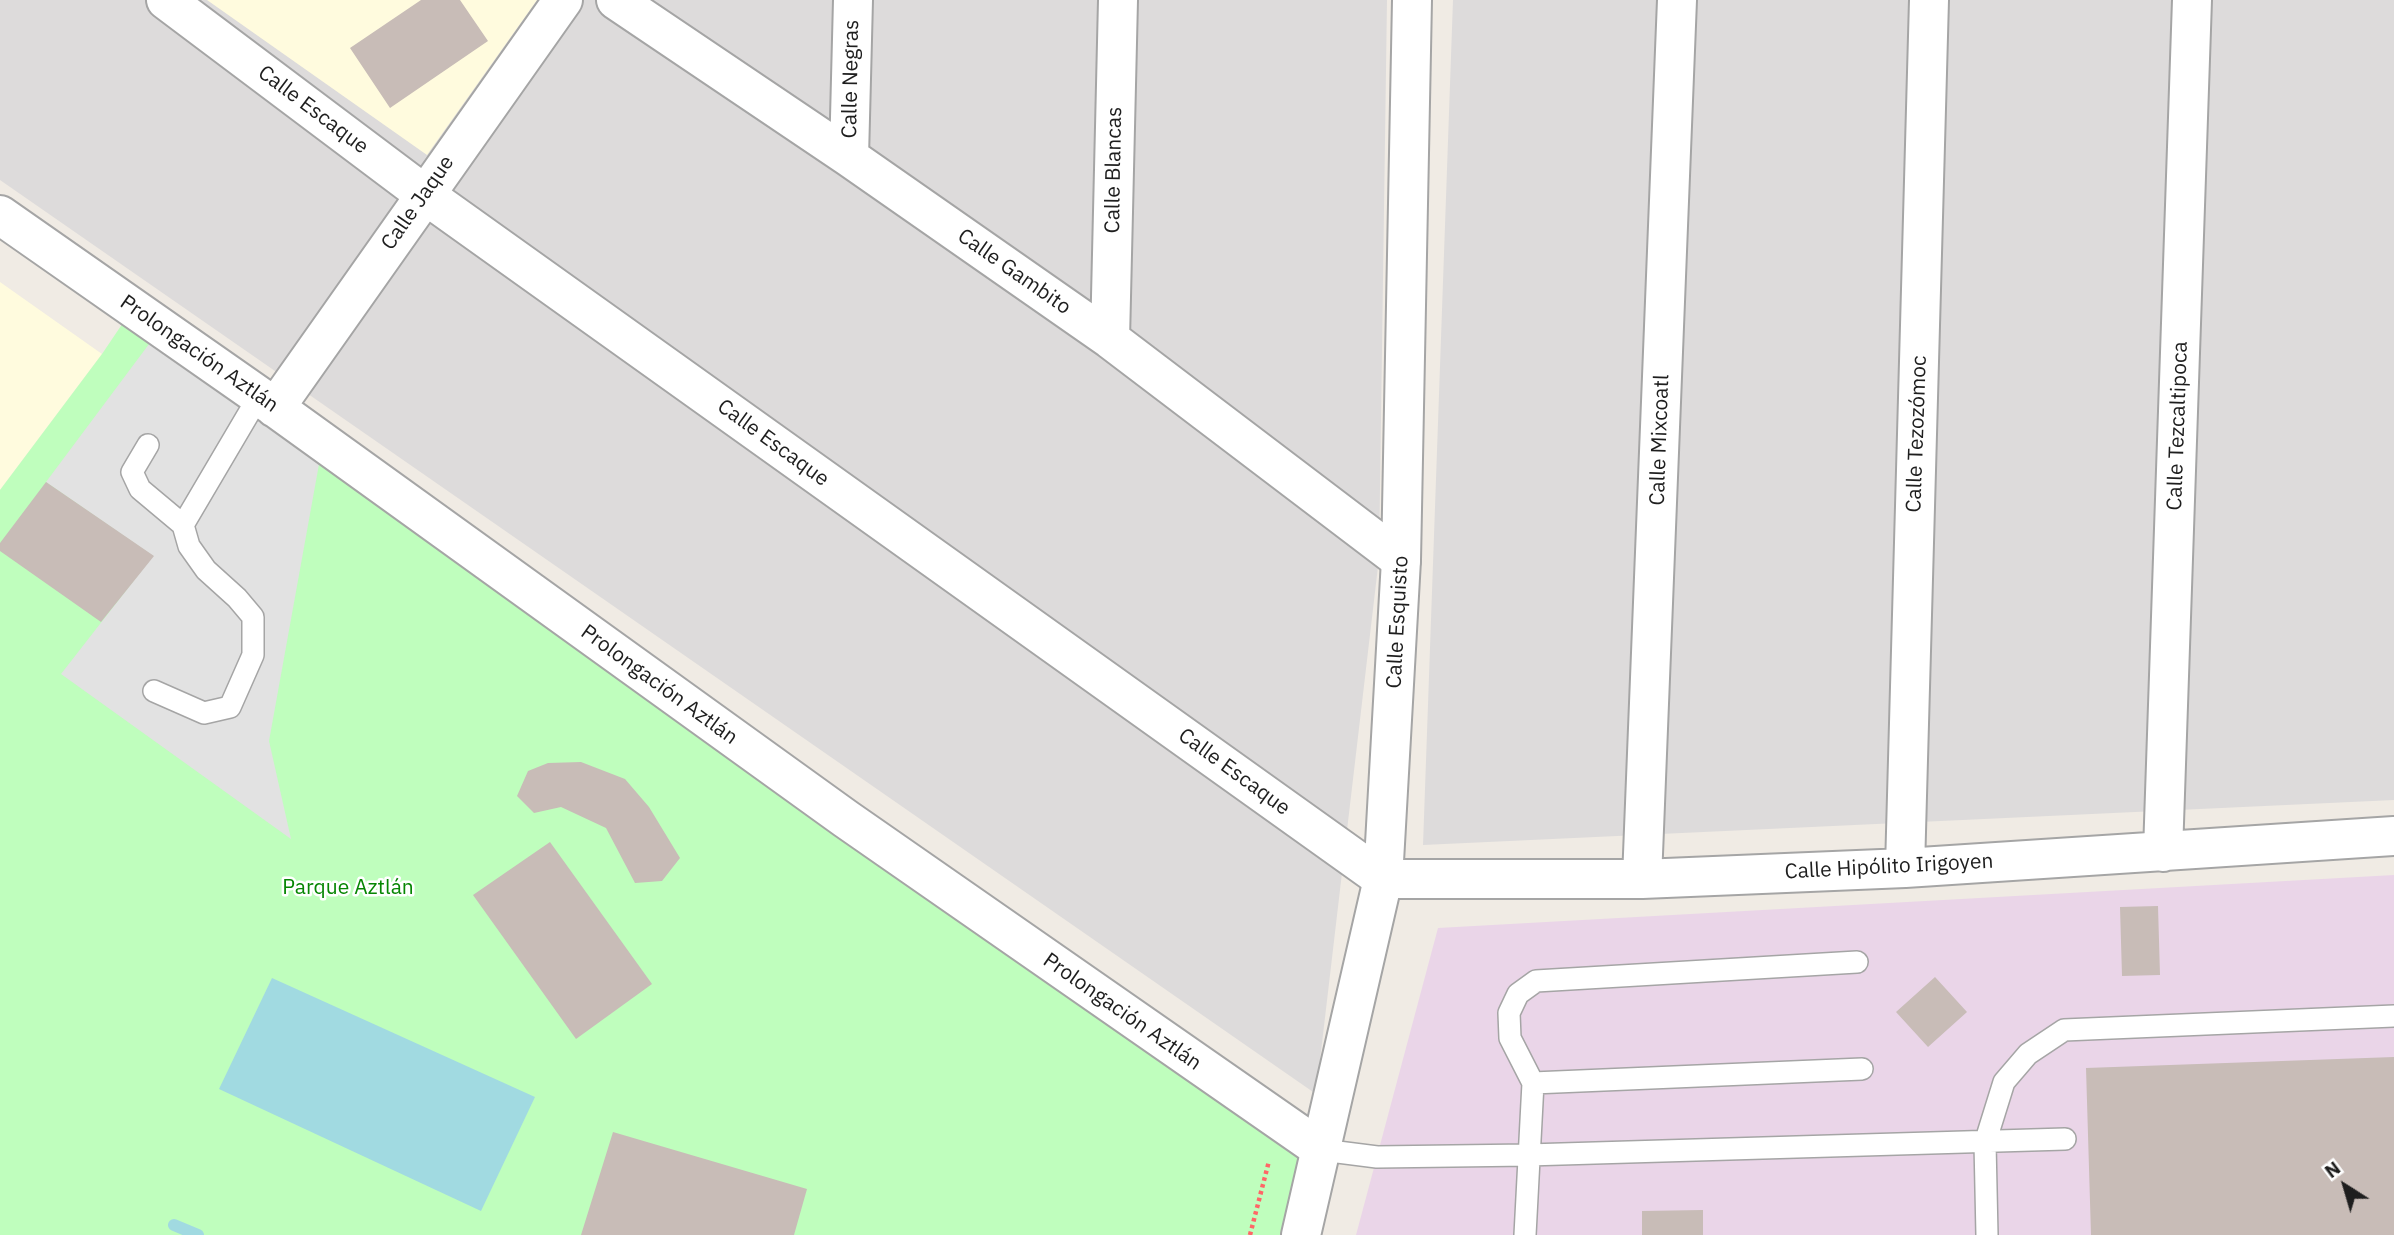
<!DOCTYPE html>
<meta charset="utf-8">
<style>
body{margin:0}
#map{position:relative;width:2394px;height:1235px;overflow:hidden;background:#f0ebe4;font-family:"IBM Plex Sans",sans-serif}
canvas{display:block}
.north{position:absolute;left:2310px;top:1151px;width:70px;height:70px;-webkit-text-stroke:5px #fff;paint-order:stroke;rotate:323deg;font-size:19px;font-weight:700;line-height:28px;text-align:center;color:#1e1e1e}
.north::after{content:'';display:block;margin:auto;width:24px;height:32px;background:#1e1e1e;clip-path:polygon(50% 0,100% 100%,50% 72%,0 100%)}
</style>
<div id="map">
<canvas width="2394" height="1235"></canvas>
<div class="north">N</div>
</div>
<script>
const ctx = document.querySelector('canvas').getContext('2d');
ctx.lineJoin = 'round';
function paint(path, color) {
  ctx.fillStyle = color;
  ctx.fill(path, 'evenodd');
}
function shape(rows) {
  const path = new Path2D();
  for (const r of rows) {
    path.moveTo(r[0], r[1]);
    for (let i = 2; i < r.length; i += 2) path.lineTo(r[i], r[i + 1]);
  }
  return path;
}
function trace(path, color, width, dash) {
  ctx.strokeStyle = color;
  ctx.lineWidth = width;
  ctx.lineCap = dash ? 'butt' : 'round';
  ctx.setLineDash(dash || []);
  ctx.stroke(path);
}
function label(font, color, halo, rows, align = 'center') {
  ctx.font = font + ' "IBM Plex Sans",sans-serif';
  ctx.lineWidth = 5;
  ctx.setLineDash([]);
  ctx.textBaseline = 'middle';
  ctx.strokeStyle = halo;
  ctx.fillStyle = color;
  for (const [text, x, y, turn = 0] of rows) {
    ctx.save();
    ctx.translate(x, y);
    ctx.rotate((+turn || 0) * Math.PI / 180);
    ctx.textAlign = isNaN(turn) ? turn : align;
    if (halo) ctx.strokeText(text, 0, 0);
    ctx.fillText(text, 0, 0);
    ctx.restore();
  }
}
const residential = shape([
 [0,0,1387,0,1379,558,1316,1094,0,180],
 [1453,0,2394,0,2394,800,1423,845]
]);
const industrial = shape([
 [2394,875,2394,1235,1356,1235,1438,928]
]);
const education = shape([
 [207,0,537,0,427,155],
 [0,282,102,354,0,490]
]);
const park = shape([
 [133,308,1322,1150,1300,1235,0,1235,0,490,102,354]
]);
const parking = shape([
 [161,328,323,442,269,741,291,839,61,674,153,556,46,482]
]);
const water = shape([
 [272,978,535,1097,481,1211,219,1089]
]);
const stream = shape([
 [174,1225,198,1235]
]);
const building = shape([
 [421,0,460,0,488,41,390,108,350,48],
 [46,482,154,556,101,622,0,551,0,543],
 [581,762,625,779,649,807,680,858,662,881,635,883,606,828,561,807,534,813,517,796,528,771,548,763],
 [550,842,652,984,576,1039,473,895],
 [2158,906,2160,975,2122,976,2120,907],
 [1935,977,1967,1012,1928,1047,1896,1012],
 [2394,1057,2394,1235,2091,1235,2086,1068],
 [613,1132,807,1189,794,1235,581,1235],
 [1703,1210,1703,1235,1642,1235,1642,1211]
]);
const path = shape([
 [1250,1235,1269,1161]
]);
const service = shape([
 [148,445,132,472,140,489,183,525],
 [154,691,204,713,230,707,253,655,253,617,237,598,206,570,189,546,183,525,259,396],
 [1533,1083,1510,1038,1509,1013,1518,994,1536,981,1857,962],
 [1322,1150,1377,1157,1528,1155,2065,1139],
 [1525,1235,1533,1083,1862,1069],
 [1987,1235,1985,1143,2004,1082,2028,1054,2064,1030,2394,1016]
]);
const minor = shape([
 [166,0,424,194,1383,879,1642,879,1905,868,2394,836],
 [616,0,849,157,1110,339,1401,560],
 [849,157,853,0],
 [0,215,259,396,846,819,1322,1150],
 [1110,339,1118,0],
 [275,408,563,0],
 [2163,852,2192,0],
 [1905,868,1929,0],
 [1642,879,1677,0]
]);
const tertiary = shape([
 [1301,1235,1383,879,1401,560,1412,0]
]);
const streetNames = [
 ["Calle Negras",851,79,-89],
 ["Calle Escaque",313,110,37],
 ["Calle Blancas",1114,170,-89],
 ["Calle Jaque",418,203,-55],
 ["Calle Gambito",1014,272,35],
 ["Prolongación Aztlán",199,354,35],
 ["Calle Tezcaltipoca",2178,426,-88],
 ["Calle Tezozómoc",1917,434,-88],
 ["Calle Mixcoatl",1660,440,-88],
 ["Calle Escaque",773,443,36],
 ["Calle Esquisto",1398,622,-87],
 ["Prolongación Aztlán",659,685,36],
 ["Calle Escaque",1234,772,36],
 ["Calle Hipólito Irigoyen",1889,867,-3],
 ["Prolongación Aztlán",1122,1012,35]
];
const parkNames = [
 ["Parque Aztlán",348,888]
];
paint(residential, '#dddbdb');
paint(industrial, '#ead5e8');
paint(education, '#fffbde');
paint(park, '#bffebd');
paint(parking, '#e2e2e2');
paint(water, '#a1dae1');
trace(stream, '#a1dae1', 12);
paint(building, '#c8bcb7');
trace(service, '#a5a5a5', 24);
trace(minor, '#a5a5a5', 42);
trace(tertiary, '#a5a5a5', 42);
trace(path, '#ff6667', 4.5, [3.5, 3.5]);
trace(service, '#fff', 21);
trace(minor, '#fff', 38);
trace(tertiary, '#fff', 38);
label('21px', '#1e1e1e', '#fff', streetNames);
label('21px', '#068603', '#fff', parkNames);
</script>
